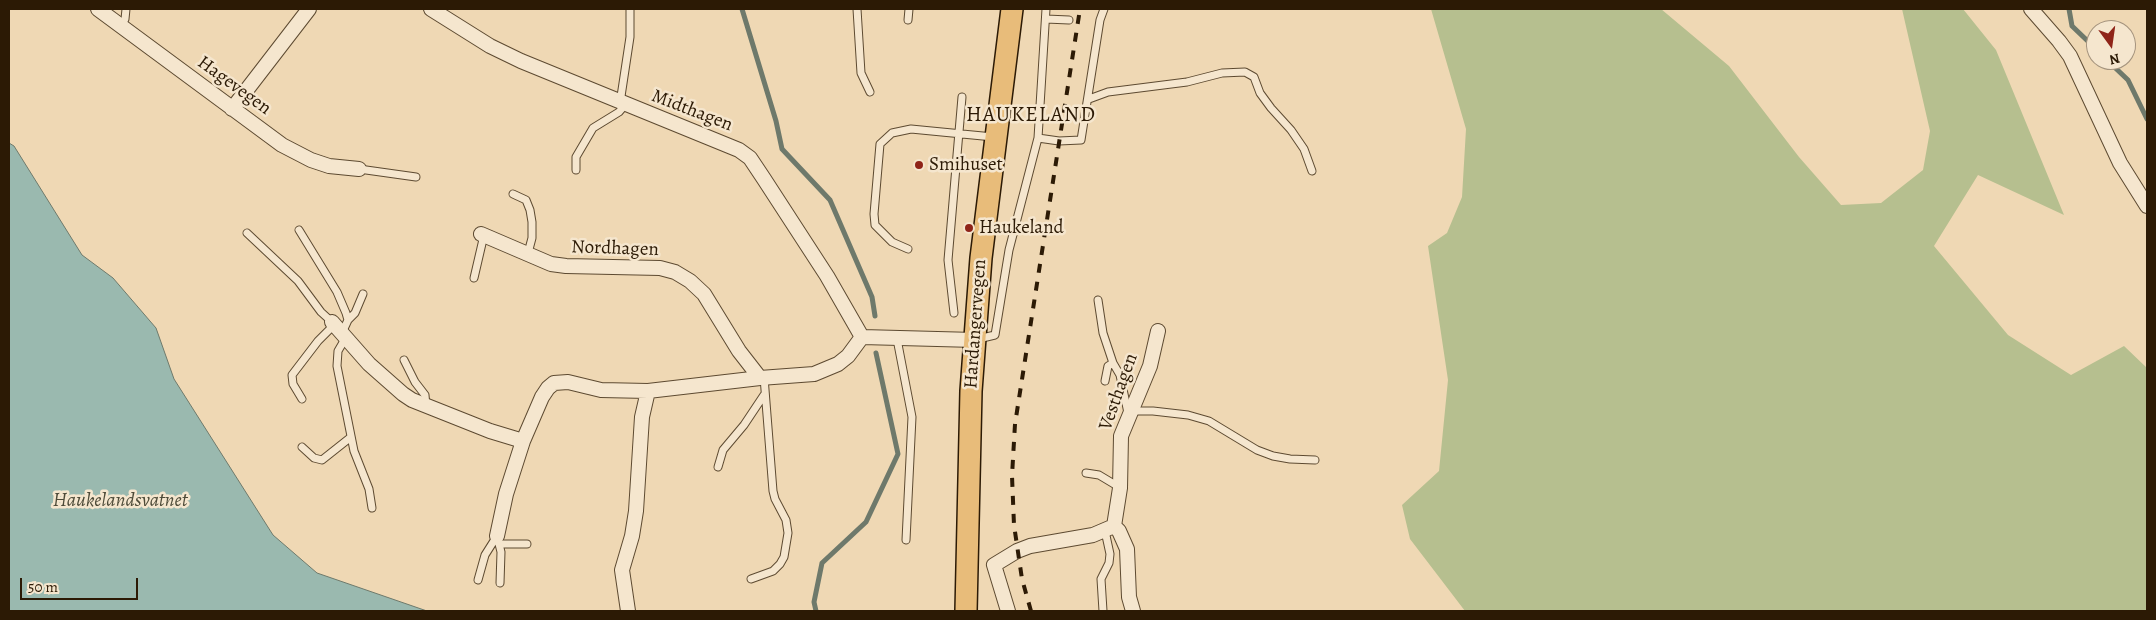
<!DOCTYPE html>
<style>
body{margin:0}
#map{position:relative;width:2156px;height:620px;overflow:hidden;background:#efd8b4;font-family:Alegreya,serif}
canvas{display:block}
.frame{position:absolute;inset:0;border:10px solid #2c1a05;pointer-events:none}
.north{position:absolute;left:2086px;top:20px;width:50px;height:50px;box-sizing:border-box;background:#f5e6ce;border:1px solid #a5947e;border-radius:50%;rotate:166deg;font-size:14px;font-weight:700;line-height:20px;text-align:center;color:#2c1a05}
.north::after{content:'';display:block;margin:auto;width:18px;height:22px;background:#8f2418;clip-path:polygon(50% 0,100% 100%,50% 72%,0 100%)}
.scale{position:absolute;left:20px;top:578px;width:118px;height:22px;box-sizing:border-box;border:2px solid #2c1a05;border-top:0;padding-left:6px;font-size:15px;line-height:18px;white-space:nowrap;color:#2c1a05;-webkit-text-stroke:4px #f5e6ce;paint-order:stroke}
</style>
<div id="map">
<canvas width="2156" height="620"></canvas>
<div class="frame"></div>
<div class="north">N</div>
<div class="scale">50 m</div>
</div>
<script>
const ctx = document.querySelector('canvas').getContext('2d');
ctx.lineJoin = 'round';
function paint(path, color) {
  ctx.fillStyle = color;
  ctx.fill(path, 'evenodd');
}
function shape(rows) {
  const path = new Path2D();
  for (const r of rows) {
    path.moveTo(r[0], r[1]);
    for (let i = 2; i < r.length; i += 2) path.lineTo(r[i], r[i + 1]);
  }
  return path;
}
function trace(path, color, width, dash) {
  ctx.strokeStyle = color;
  ctx.lineWidth = width;
  ctx.lineCap = dash ? 'butt' : 'round';
  ctx.setLineDash(dash || []);
  ctx.stroke(path);
}
function label(font, color, halo, rows, align = 'center') {
  ctx.font = font + ' Alegreya,serif';
  ctx.lineWidth = 5;
  ctx.setLineDash([]);
  ctx.textBaseline = 'middle';
  ctx.strokeStyle = halo;
  ctx.fillStyle = color;
  for (const [text, x, y, turn = 0] of rows) {
    ctx.save();
    ctx.translate(x, y);
    ctx.rotate((+turn || 0) * Math.PI / 180);
    ctx.textAlign = isNaN(turn) ? turn : align;
    if (halo) ctx.strokeText(text, 0, 0);
    ctx.fillText(text, 0, 0);
    ctx.restore();
  }
}
const green = shape([
 [1431,9,1661,9,1729,66,1799,157,1841,205,1881,203,1923,170,1930,131,1902,9,1963,9,1996,50,2064,215,1978,175,1934,246,2008,335,2071,375,2124,346,2147,368,2147,611,1465,611,1410,539,1402,505,1439,471,1448,380,1428,246,1447,233,1462,197,1466,129]
]);
const water = shape([
 [9,143,14,146,82,255,113,278,156,328,174,379,273,535,317,573,427,611,9,611,9,143]
]);
const stream = shape([
 [742,9,776,121,782,149,830,200,872,297,875,316],
 [2069,9,2072,26,2096,49],
 [2107,60,2128,80,2147,119],
 [816,611,814,602,822,563,866,522,898,454,876,353]
]);
const lane = shape([
 [857,9,861,73,870,92],
 [1046,19,1069,20],
 [908,20,909,9],
 [121,26,125,19,126,9],
 [1089,99,1108,92,1187,82,1222,73,1245,72,1254,77,1260,93,1271,108,1291,130,1304,149,1312,171],
 [620,103,630,37,630,9],
 [1038,138,1059,141,1081,140,1100,20,1104,9],
 [359,169,416,177],
 [576,170,576,157,593,128,619,112,625,105],
 [513,194,526,200,530,210,532,222,532,238,528,253],
 [299,230,337,292,346,313,348,320,342,333],
 [247,233,298,281,321,312,332,322],
 [908,249,892,242,875,225,874,214,880,144,892,133,911,129,993,137],
 [474,278,484,235],
 [1098,300,1103,333,1113,363,1120,375,1128,413],
 [954,313,948,260,962,97],
 [348,320,355,313,363,294],
 [345,339,338,351,337,366,354,451,369,489,372,508],
 [897,339,912,417,906,540],
 [978,339,995,335,1009,250,1038,138,1046,9],
 [404,360,415,382,425,395,426,406],
 [1105,381,1108,366,1113,363],
 [302,399,293,384,292,375,318,341,334,325],
 [1132,411,1153,411,1188,415,1209,421,1257,450,1273,456,1290,459,1315,460],
 [302,447,314,458,322,460,351,437],
 [718,467,723,450,744,425,764,395],
 [1086,473,1099,475,1119,487],
 [499,544,527,544],
 [751,579,773,571,780,564,784,557,788,533,786,520,775,499,773,491,764,377],
 [478,580,485,555,497,536,501,552,500,583],
 [1103,611,1101,579,1109,563,1110,554,1105,531]
]);
const street = shape([
 [98,9,282,145,311,160,329,166,359,169],
 [431,9,490,46,521,61,739,150,750,158,764,179,827,276,862,337],
 [2031,9,2059,41,2070,56,2120,163,2147,206],
 [232,109,309,9],
 [481,234,551,264,566,266,660,268,675,272,690,281,704,294,739,351,760,378],
 [332,322,369,364,403,394,412,400,490,431,523,441],
 [1114,526,1119,531,1127,549,1129,597,1133,611],
 [497,536,506,494,523,441,542,397,548,388,554,383,568,382,601,390,648,391,760,378,814,374,838,364,848,356,862,337,975,340],
 [628,611,622,570,632,536,636,511,642,417,648,391],
 [1008,611,994,565,1017,551,1030,546,1093,535,1114,526,1120,488,1121,436,1150,366,1158,331]
]);
const primary = shape([
 [966,611,971,391,981,258,1012,9]
]);
const rail = shape([
 [1031,611,1022,579,1014,525,1012,476,1015,424,1080,9]
]);
const markers = [
 [919,165,5,"#8f2418"],
 [969,228,5,"#8f2418"]
];
const streetNames = [
 ["Hagevegen",234,86,36],
 ["Midthagen",692,111,21],
 ["Nordhagen",615,249,2],
 ["Hardangervegen",976,324,-86],
 ["Vesthagen",1119,392,-70]
];
const poiNames = [
 ["Smihuset",929,165],
 ["Haukeland",979,228]
];
const waterNames = [
 ["Haukelandsvatnet",120,501]
];
const quarterNames = [
 ["HAUKELAND",1031,116]
];
paint(green, '#b6bf8f');
paint(water, '#9ab9af');
trace(water, '#6e796b', 1);
trace(stream, '#6e796b', 5);
trace(lane, '#5d4a31', 9);
trace(street, '#5d4a31', 16);
trace(primary, '#2c1a05', 24);
trace(lane, '#f5e6ce', 7);
trace(street, '#f5e6ce', 14);
trace(primary, '#e8bc7a', 21);
trace(rail, '#2c1a05', 4, [9, 9]);
for (const [x, y, r, color] of markers) {
  const dot = new Path2D();
  dot.arc(x, y, r, 0, 2 * Math.PI);
  ctx.fillStyle = color;
  ctx.fill(dot);
  trace(dot, '#f5e6ce', 2);
}
label('19px', '#2c1a05', '#f5e6ce', streetNames);
label('19px', '#2c1a05', '#f5e6ce', poiNames, 'left');
label('italic 20px', '#4d4a38', '#f5e6ce', waterNames);
ctx.letterSpacing = '1px';
label('21px', '#2c1a05', '#f5e6ce', quarterNames);
ctx.letterSpacing = '0px';
</script>
